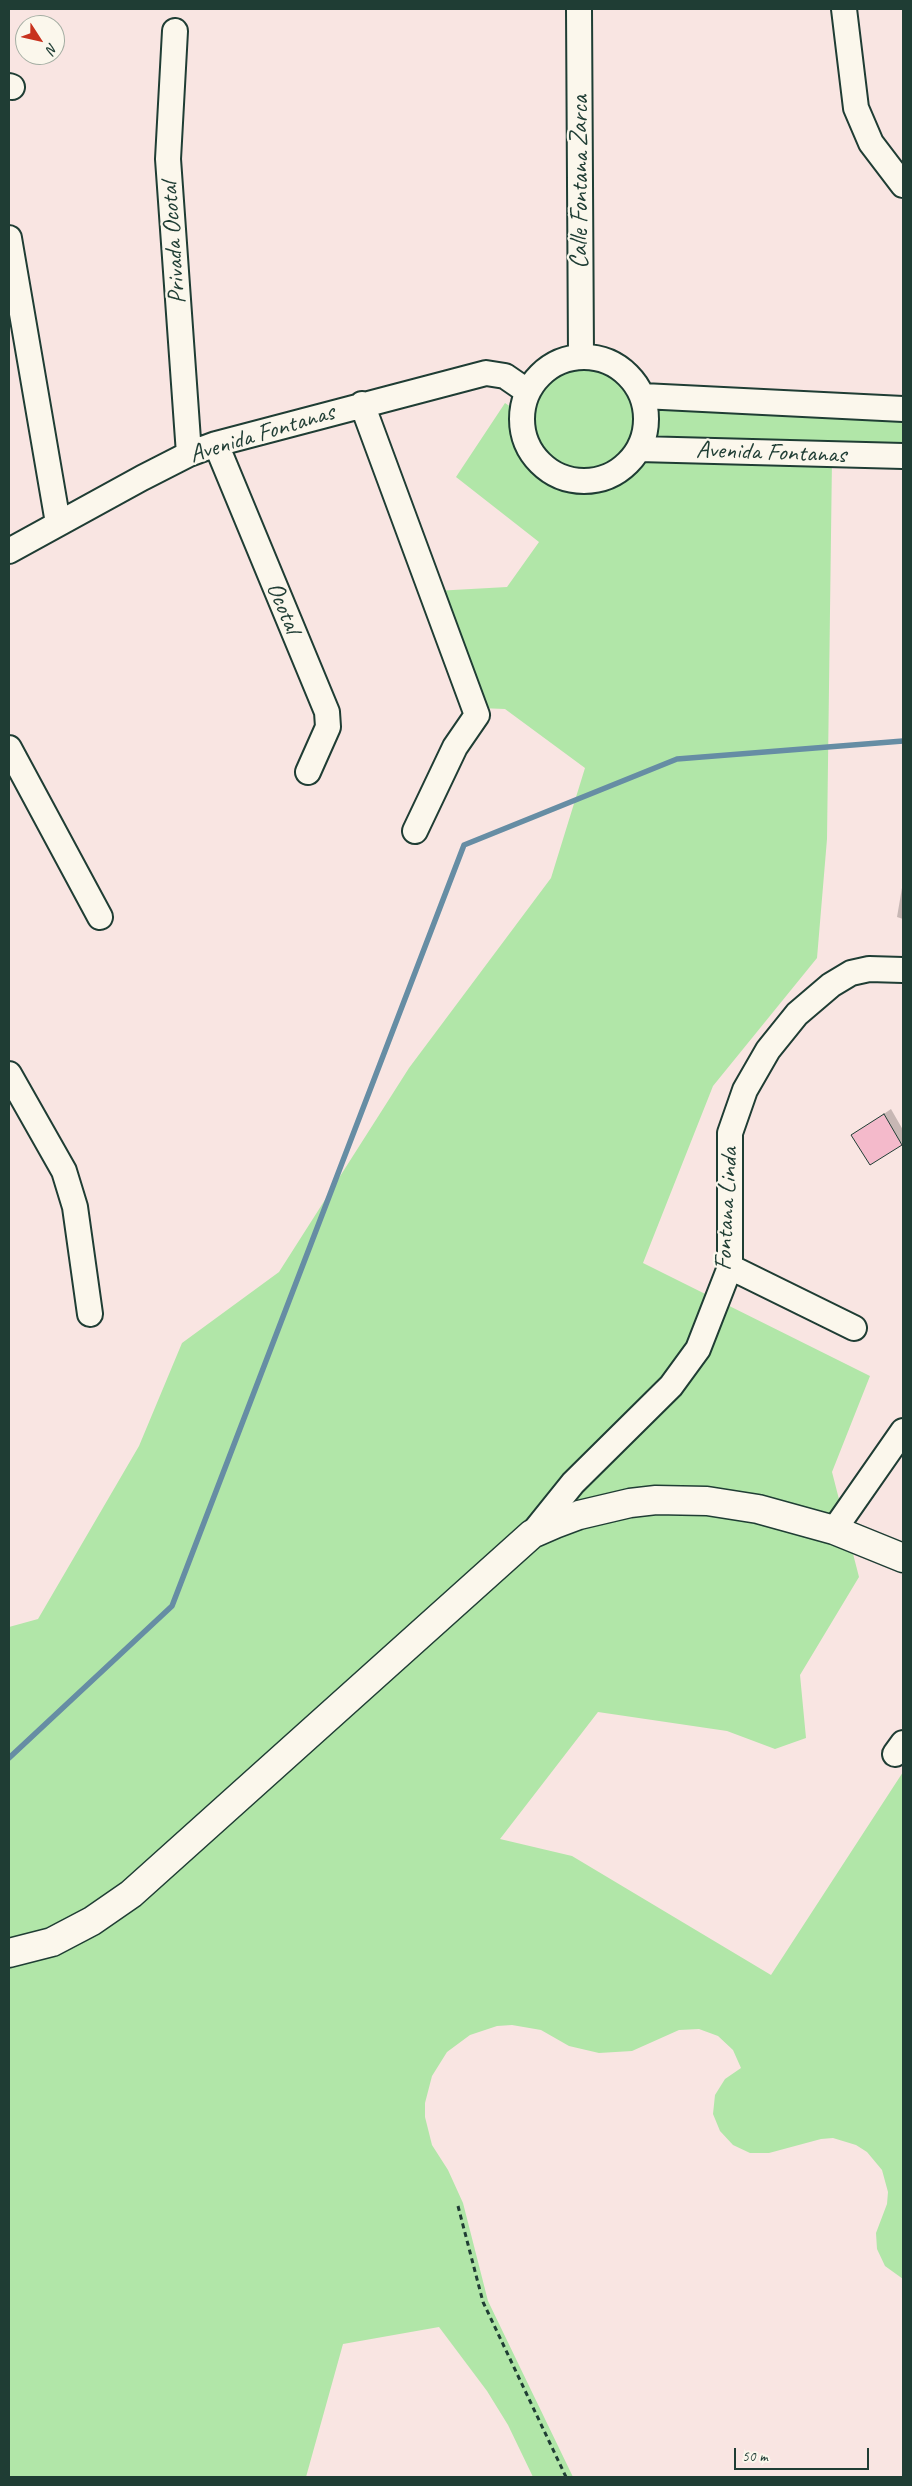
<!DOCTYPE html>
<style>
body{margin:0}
#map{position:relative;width:912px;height:2486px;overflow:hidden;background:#f9e5e2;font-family:Caveat,sans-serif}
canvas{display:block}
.frame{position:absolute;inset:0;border:10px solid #1f3d34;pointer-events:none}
.north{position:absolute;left:15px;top:15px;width:50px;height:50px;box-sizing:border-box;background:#fbf7ec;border:1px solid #a3ada2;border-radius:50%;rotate:125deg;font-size:14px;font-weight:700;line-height:20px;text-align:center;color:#1f3d34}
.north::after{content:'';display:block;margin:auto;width:18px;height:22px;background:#c8321e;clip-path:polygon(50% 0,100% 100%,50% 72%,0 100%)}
.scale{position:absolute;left:734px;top:2448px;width:135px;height:22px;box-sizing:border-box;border:2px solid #1f3d34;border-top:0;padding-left:6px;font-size:15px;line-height:18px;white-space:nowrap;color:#1f3d34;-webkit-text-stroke:4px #fbf7ec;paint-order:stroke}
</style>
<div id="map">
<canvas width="912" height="2486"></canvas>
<div class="frame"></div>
<div class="north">N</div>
<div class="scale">50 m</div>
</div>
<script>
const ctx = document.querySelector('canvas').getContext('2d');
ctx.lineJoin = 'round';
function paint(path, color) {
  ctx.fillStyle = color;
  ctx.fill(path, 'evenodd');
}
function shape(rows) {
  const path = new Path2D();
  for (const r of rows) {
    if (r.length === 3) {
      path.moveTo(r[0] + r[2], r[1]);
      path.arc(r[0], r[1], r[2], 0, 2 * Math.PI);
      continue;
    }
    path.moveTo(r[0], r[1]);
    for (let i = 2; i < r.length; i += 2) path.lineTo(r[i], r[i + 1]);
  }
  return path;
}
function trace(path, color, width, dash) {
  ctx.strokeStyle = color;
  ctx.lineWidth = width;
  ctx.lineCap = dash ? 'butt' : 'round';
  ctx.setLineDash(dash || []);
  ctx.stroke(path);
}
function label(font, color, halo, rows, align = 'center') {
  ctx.font = font + ' Caveat,sans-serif';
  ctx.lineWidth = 4.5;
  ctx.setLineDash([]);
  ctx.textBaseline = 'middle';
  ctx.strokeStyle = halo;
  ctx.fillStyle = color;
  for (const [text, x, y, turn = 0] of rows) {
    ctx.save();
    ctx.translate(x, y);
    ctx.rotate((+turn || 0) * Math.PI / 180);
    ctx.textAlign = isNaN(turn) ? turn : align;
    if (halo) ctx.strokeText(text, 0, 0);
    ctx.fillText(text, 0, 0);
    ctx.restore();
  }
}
const green = shape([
 [582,359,599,361,617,369,631,381,642,401,903,411,903,450,640,446,624,464,606,475,588,479,567,477,548,468,535,454,526,436,524,414,528,397,550,370],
 [505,403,520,413,522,435,532,454,546,469,567,479,589,481,609,477,627,464,640,450,832,459,827,839,817,958,713,1086,643,1263,870,1376,832,1472,859,1577,800,1675,806,1738,775,1749,727,1731,598,1712,500,1839,572,1856,771,1975,903,1772,903,2279,885,2266,877,2249,876,2233,887,2204,888,2192,882,2170,867,2152,856,2145,833,2138,821,2139,769,2153,750,2153,733,2145,720,2131,713,2114,715,2095,725,2079,741,2068,733,2050,718,2036,699,2029,679,2030,632,2051,599,2053,569,2046,541,2030,512,2025,497,2026,470,2035,447,2052,432,2076,425,2103,425,2117,432,2145,448,2170,463,2203,488,2301,573,2477,533,2477,508,2425,487,2391,439,2327,343,2344,306,2477,9,2477,9,1627,38,1619,139,1446,182,1343,279,1272,409,1068,551,878,585,768,505,709,480,708,435,591,507,587,539,542,456,477]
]);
const shadow = shape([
 [903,882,903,919,897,917],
 [891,1109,903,1130,903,1142,870,1163,853,1135]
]);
const stream = shape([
 [9,1758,172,1606,464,845,677,759,903,741]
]);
const building = shape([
 [884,1114,902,1145,870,1165,851,1135,884,1114]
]);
const path = shape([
 [458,2206,483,2302,566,2477]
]);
const minor = shape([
 [579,9,581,356],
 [844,9,856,108,871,143,903,185],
 [175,31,168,159,189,454],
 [9,86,12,87],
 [9,238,58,523],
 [584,419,62],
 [643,396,903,409],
 [362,404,477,715,455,747,415,831],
 [216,444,327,712,328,727,308,772],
 [639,449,903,456],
 [9,551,142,478,189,454,216,444,486,373,505,376,521,387,527,394],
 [9,748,100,917],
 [9,1074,64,1171,75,1207,90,1314],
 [730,1267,854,1328],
 [834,1530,903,1431],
 [532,1534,573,1483,671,1386,698,1349,730,1267,730,1133,745,1090,768,1050,797,1014,831,985,851,973,869,969,903,970],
 [895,1754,903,1743]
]);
const major = shape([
 [9,1953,52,1942,92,1921,131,1894,532,1534,555,1524,579,1515,630,1503,656,1500,707,1501,758,1509,834,1530,903,1558]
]);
const streetNames = [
 ["Calle Fontana Zarca",580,182,-90],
 ["Privada Ocotal",174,243,-94],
 ["Avenida Fontanas",262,434,-17],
 ["Avenida Fontanas",771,453,2],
 ["Ocotal",283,608,67],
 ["Fontana Linda",727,1209,-87]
];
paint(green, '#b1e6a8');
paint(shadow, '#0003');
trace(stream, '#668da4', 5.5);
paint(building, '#f4bacb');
trace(building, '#1f3d34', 1);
trace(minor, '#1f3d34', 28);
trace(major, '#1f3d34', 31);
trace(path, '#1f3d34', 3, [5, 4]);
trace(minor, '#fbf7ec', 24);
trace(major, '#fbf7ec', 28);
label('25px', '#1f3d34', '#fbf7ec', streetNames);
</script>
